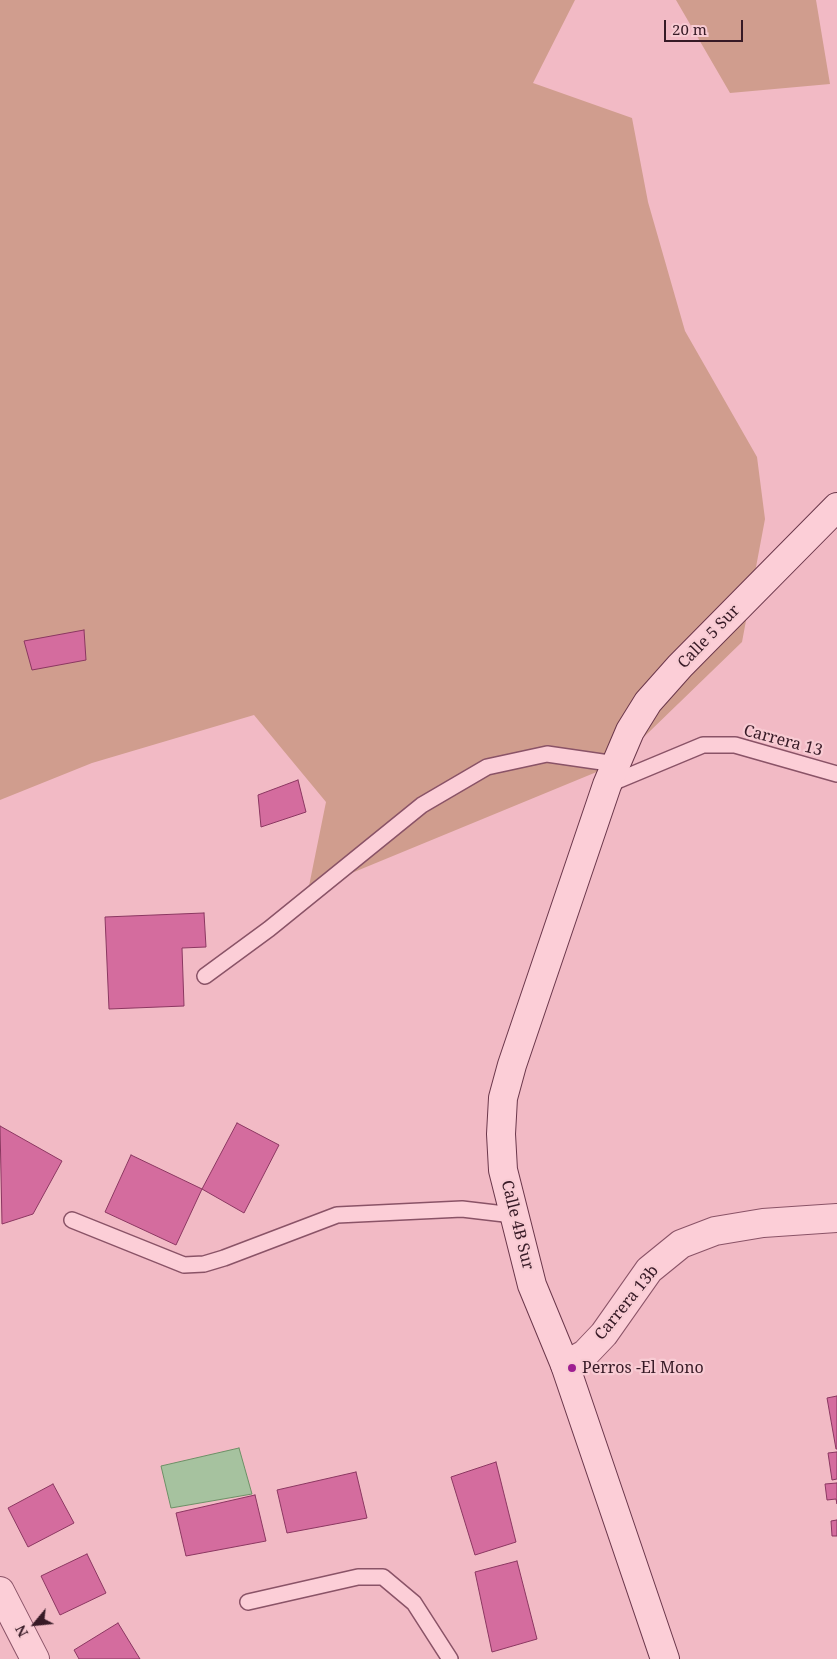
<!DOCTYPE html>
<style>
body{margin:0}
#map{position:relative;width:837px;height:1659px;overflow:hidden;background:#f2bac5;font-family:"Noto Serif",serif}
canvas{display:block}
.north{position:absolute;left:10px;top:1599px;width:50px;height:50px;-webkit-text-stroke:4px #f8cbd3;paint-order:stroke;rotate:242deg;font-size:14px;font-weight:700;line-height:20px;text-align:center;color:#371a26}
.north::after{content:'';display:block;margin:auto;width:18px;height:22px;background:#371a26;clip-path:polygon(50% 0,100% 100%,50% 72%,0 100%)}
.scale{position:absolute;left:664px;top:20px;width:79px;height:22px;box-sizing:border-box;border:2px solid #371a26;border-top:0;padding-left:6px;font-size:15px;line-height:18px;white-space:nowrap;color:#371a26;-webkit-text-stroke:4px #f8cbd3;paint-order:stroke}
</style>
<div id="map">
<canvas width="837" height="1659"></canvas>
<div class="north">N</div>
<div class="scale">20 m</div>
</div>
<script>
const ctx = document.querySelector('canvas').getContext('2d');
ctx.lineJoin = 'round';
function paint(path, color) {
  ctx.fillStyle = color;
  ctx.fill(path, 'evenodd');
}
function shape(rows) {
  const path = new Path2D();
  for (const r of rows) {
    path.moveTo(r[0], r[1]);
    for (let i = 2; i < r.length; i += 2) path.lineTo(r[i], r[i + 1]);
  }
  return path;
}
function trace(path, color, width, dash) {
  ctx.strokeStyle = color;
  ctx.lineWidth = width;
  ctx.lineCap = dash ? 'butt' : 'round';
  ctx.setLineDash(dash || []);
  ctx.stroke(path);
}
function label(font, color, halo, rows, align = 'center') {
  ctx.font = font + ' "Noto Serif",serif';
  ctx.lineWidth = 4.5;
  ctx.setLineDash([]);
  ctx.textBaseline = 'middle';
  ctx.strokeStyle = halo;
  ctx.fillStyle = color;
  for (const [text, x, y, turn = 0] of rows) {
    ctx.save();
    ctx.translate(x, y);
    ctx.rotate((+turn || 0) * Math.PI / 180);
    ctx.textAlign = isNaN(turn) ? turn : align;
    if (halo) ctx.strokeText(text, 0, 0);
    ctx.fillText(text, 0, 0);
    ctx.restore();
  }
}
const green = shape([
 [0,0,575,0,533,83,632,118,648,202,685,331,757,457,765,519,742,642,616,764,308,891,326,802,254,715,92,763,0,800],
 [676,0,816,0,830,84,730,93]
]);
const water = shape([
 [239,1448,252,1494,171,1508,161,1466,239,1448]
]);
const building = shape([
 [84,630,86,660,32,670,24,641,84,630],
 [298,780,306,812,261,827,258,795,298,780],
 [204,913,206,947,182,948,184,1006,109,1009,105,917,204,913],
 [237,1123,279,1145,244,1213,202,1189,237,1123],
 [0,1126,62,1161,33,1214,2,1224,0,1126],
 [131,1155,202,1189,176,1245,105,1212,131,1155],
 [837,1396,837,1449,836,1449,827,1398,837,1396],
 [837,1452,837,1479,832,1480,828,1453,837,1452],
 [496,1462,516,1542,475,1555,451,1477,496,1462],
 [356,1472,367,1518,287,1533,277,1490,356,1472],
 [837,1483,837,1504,836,1499,827,1500,825,1484,837,1483],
 [53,1484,74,1523,28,1547,8,1508,53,1484],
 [255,1495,266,1541,186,1556,176,1513,255,1495],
 [837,1520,837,1536,832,1536,831,1521,837,1520],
 [87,1554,106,1593,60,1615,41,1576,87,1554],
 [517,1561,537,1639,492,1652,475,1572,517,1561],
 [118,1623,140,1659,79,1659,74,1650,118,1623]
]);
const lane = shape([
 [607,785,703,745,735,745,837,774],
 [205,976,269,929,422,805,487,767,547,754,616,764],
 [72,1220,184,1265,204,1264,224,1258,337,1215,462,1209,513,1215],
 [248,1602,358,1577,383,1577,414,1603,450,1659]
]);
const street = shape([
 [565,1365,585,1354,604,1334,649,1270,681,1244,715,1231,763,1223,837,1218],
 [0,1591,35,1659]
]);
const secondary = shape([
 [665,1659,565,1365,532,1285,503,1170,501,1134,503,1098,512,1065,607,785,630,731,648,702,680,666,837,507]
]);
const markers = [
 [572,1368,5,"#9e1e91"]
];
const streetNames = [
 ["Calle 5 Sur",709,637,-46],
 ["Carrera 13",783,741,15],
 ["Calle 4B Sur",517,1225,76],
 ["Carrera 13b",627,1303,-51]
];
const poiNames = [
 ["Perros -El Mono",582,1368]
];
paint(green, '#d09d8e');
paint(water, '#a6c29f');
trace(water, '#6c9066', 1);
paint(building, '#d46c9e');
trace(building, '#8b3761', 1);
trace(lane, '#8a5367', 18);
trace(street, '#8a5367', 30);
trace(secondary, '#6b374b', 30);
trace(lane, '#fcced7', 15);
trace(street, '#fcced7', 28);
trace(secondary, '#fcced7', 28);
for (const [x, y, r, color] of markers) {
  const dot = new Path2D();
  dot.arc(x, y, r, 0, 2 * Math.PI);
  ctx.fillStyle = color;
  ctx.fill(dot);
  trace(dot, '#f8cbd3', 2);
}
label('16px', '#371a26', '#f8cbd3', streetNames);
label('16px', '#371a26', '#f8cbd3', poiNames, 'left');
</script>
